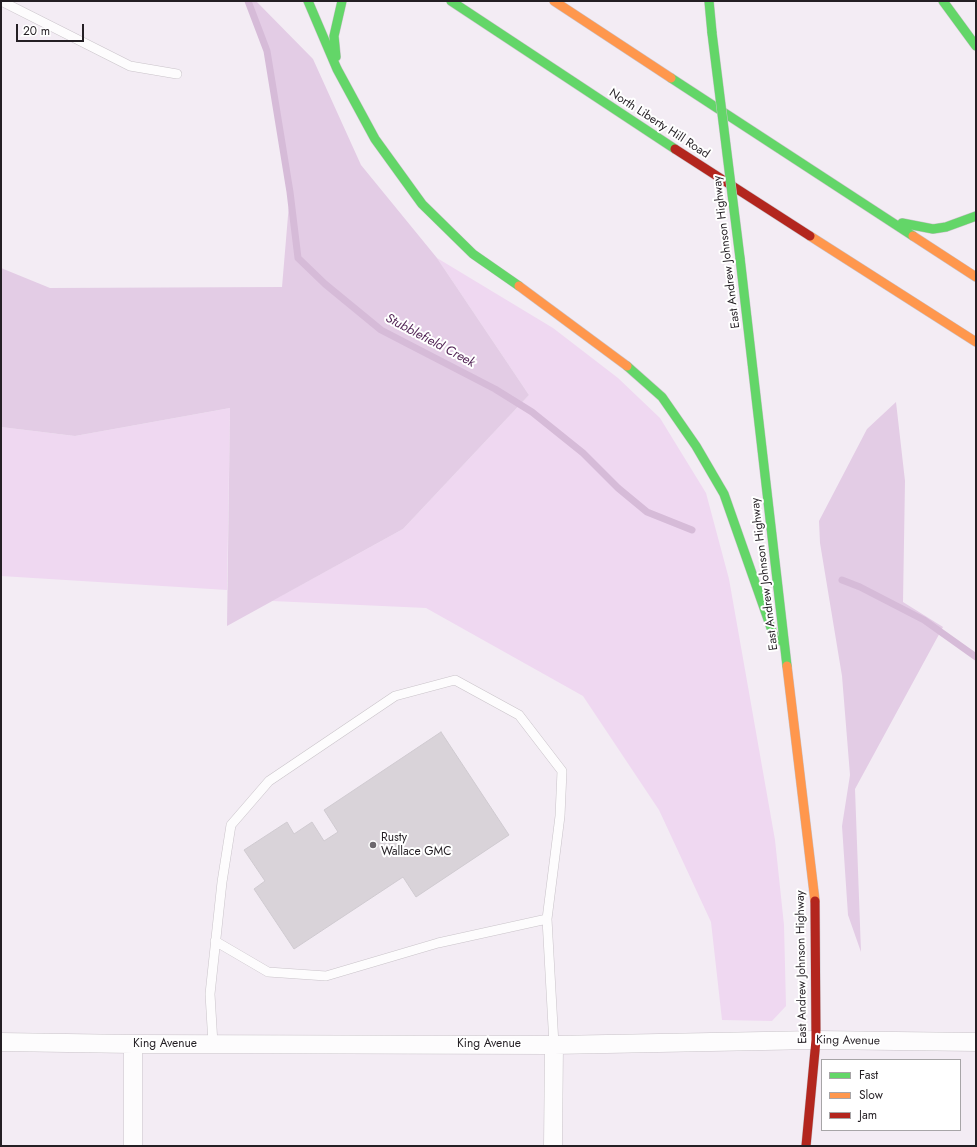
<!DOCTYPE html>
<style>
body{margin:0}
#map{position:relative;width:977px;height:1147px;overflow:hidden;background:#f3ecf4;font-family:Jost,sans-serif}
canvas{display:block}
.frame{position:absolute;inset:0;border:2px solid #241f24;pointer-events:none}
.legend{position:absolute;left:821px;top:1059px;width:140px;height:72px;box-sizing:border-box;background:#fff;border:1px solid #a7a5a7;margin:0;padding:5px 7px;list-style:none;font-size:12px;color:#241f24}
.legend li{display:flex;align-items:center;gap:8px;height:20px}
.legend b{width:20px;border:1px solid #a7a5a7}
.scale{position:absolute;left:16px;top:24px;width:68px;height:18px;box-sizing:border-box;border:2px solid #241f24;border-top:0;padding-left:5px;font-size:12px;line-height:14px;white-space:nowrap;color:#241f24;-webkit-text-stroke:3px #fff;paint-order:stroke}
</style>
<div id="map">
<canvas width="977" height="1147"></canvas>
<div class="frame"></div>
<ul class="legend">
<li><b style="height:5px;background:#63d668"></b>Fast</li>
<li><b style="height:5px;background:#ff974d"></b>Slow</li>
<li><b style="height:5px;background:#b3261e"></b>Jam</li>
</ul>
<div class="scale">20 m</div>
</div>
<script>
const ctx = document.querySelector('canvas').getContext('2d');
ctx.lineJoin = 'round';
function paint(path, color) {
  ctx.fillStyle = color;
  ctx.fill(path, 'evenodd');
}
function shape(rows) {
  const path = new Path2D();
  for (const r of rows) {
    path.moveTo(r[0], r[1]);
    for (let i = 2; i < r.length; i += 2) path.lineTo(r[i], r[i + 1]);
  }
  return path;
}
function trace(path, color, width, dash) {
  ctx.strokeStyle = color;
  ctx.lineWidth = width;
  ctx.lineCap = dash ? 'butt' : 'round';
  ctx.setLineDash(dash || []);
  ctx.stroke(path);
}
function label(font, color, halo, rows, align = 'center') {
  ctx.font = font + ' Jost,sans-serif';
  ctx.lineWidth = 4;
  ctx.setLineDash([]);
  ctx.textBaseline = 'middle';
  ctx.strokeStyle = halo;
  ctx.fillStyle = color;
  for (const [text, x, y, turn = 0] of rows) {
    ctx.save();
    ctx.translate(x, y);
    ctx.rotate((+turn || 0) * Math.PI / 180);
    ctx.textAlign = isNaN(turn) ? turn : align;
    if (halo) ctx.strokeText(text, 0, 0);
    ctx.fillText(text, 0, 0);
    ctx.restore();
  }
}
const green = shape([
 [437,258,553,328,618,378,660,418,706,493,729,579,775,840,784,925,786,1006,772,1021,722,1020,711,922,659,810,583,696,426,608,272,601,403,529,529,395],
 [230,408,227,590,1,576,1,427,75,436]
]);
const forest = shape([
 [248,1,256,1,313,59,361,165,437,258,529,395,403,529,227,626,230,408,75,436,1,427,1,268,50,288,282,287,290,192,267,51],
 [896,402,905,481,903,602,943,627,855,789,861,952,848,915,842,826,850,775,842,676,820,543,819,521,867,429]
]);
const stream = shape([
 [248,1,267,51,290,192,298,258,325,284,381,330,495,389,532,412,583,453,618,488,647,512,692,530],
 [842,580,860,587,924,620,976,657]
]);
const building = shape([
 [441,732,509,835,416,897,403,877,294,949,254,889,265,881,244,850,287,822,294,834,312,822,324,841,338,832,324,810,441,732]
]);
const lane = shape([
 [1,1,130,66,177,74],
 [215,941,268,972,326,976,438,943,547,919],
 [213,1044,210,994,222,882,231,825,269,781,395,696,455,680,519,715,562,771,560,816,547,919,554,1045]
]);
const street = shape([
 [1,1042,133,1044,554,1045,816,1040,976,1042],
 [133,1146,133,1044],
 [553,1146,554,1045]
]);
const fast = shape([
 [308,1,337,69,375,139,422,204,473,254,519,286],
 [451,1,675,149],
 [709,1,712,33],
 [943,1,976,46],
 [336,57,334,36,342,1],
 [671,78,913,236],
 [902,223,933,229,946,227,976,216],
 [740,258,787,666],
 [627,366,662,397,696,446,724,494,776,642]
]);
const slow = shape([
 [554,1,671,78],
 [810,236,976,342],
 [913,236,976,277],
 [519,286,627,366],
 [787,666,815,901]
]);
const jam = shape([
 [675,149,810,236],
 [806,1146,816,1040,815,901]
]);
const fastBridge = shape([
 [712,33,740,258]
]);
const markers = [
 [373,845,4,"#6c676d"]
];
const streetNames = [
 ["North Liberty Hill Road",659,124,33],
 ["East Andrew Johnson Highway",727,252,-97],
 ["East Andrew Johnson Highway",765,574,-97],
 ["East Andrew Johnson Highway",802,967,-91],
 ["King Avenue",848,1041,1],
 ["King Avenue",165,1044],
 ["King Avenue",489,1044]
];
const poiNames = [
 ["Rusty",381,838],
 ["Wallace GMC",381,852]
];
const waterNames = [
 ["Stubblefield Creek",430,341,28]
];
paint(green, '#efd8f1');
paint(forest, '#e3cce5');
trace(stream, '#d6bbd8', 7);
paint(building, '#d9d3d9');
trace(building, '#cfcad0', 1);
trace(lane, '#c9c3c9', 10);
trace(street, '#c9c3c9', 19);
trace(fast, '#c9c3c9', 10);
trace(slow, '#c9c3c9', 10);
trace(jam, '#c9c3c9', 10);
trace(lane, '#fdfcfd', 9);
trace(street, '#fdfcfd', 18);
trace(fast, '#63d668', 9);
trace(slow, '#ff974d', 9);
trace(jam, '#b3261e', 9);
trace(fastBridge, '#c9c3c9', 10, []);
trace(fastBridge, '#63d668', 9);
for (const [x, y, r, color] of markers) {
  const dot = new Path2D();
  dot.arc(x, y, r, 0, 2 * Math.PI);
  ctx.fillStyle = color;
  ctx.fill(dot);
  trace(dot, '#fff', 1.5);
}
label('12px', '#241f24', '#fff', streetNames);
label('12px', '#241f24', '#fff', poiNames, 'left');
label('italic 13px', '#542657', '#fff', waterNames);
</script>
